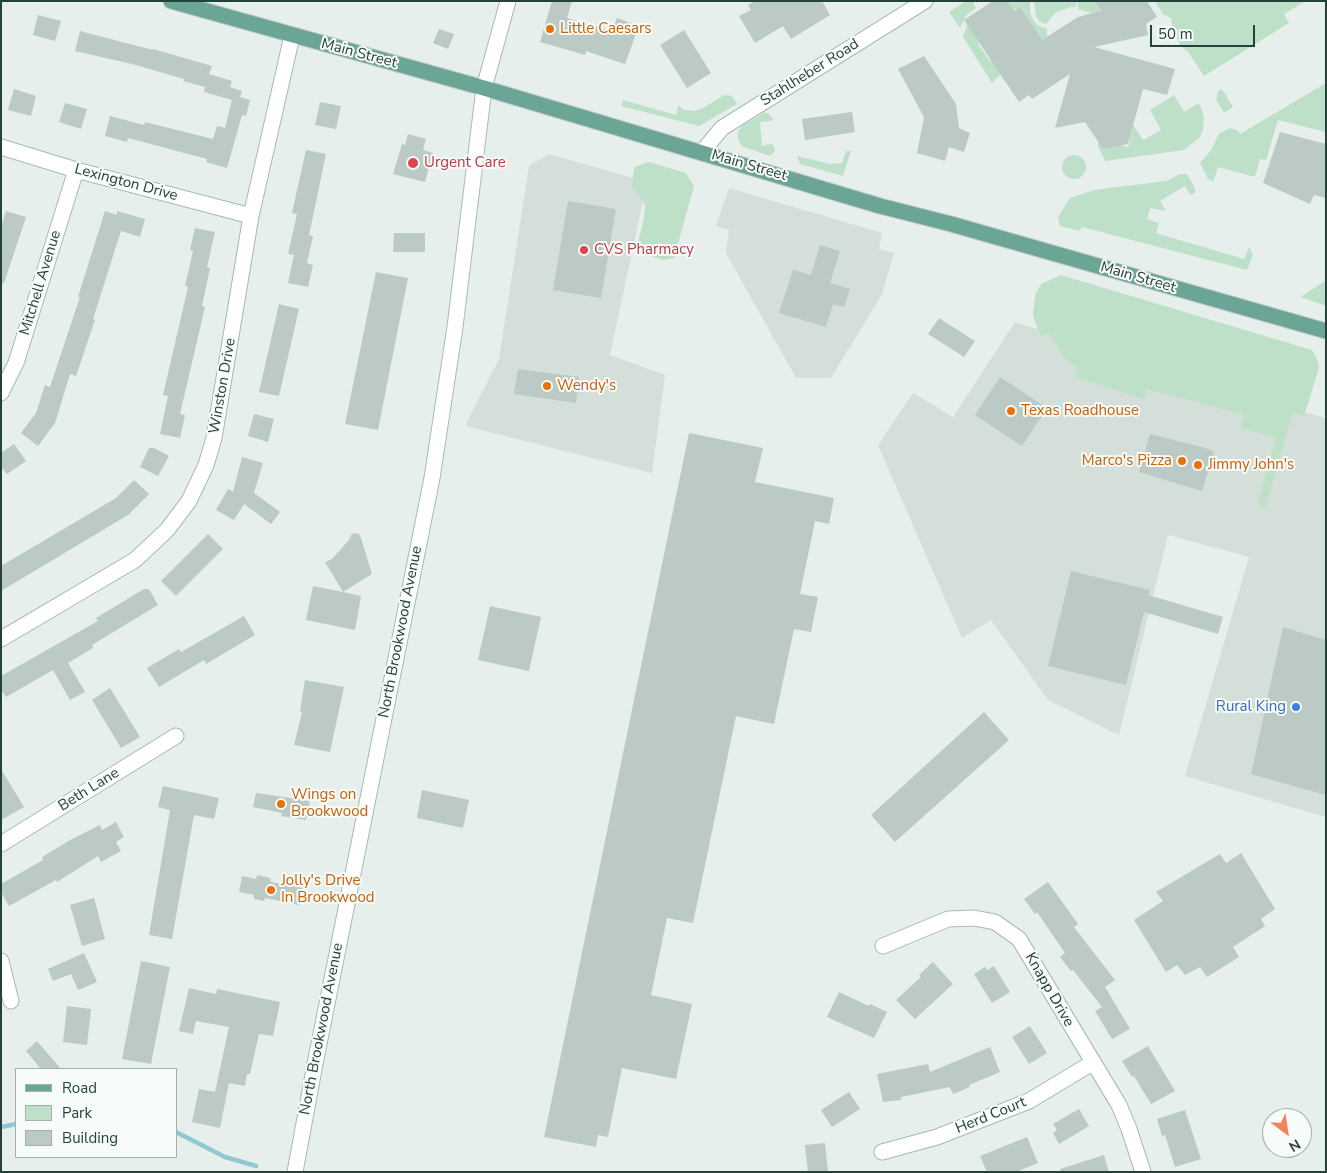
<!DOCTYPE html>
<style>
body{margin:0}
#map{position:relative;width:1327px;height:1173px;overflow:hidden;background:#e6efeb;font-family:"Nunito Sans",sans-serif}
canvas{display:block}
.frame{position:absolute;inset:0;border:2px solid #24423a;pointer-events:none}
.legend{position:absolute;left:15px;top:1068px;width:162px;height:90px;box-sizing:border-box;background:#f7fbf9;border:1px solid #a3b1ad;margin:0;padding:6px 9px;list-style:none;font-size:15px;color:#24423a}
.legend li{display:flex;align-items:center;gap:10px;height:25px}
.legend b{width:25px;border:1px solid #a3b1ad}
.north{position:absolute;left:1262px;top:1108px;width:50px;height:50px;box-sizing:border-box;background:#f7fbf9;border:1px solid #a3b1ad;border-radius:50%;rotate:149deg;font-size:14px;font-weight:700;line-height:20px;text-align:center;color:#24423a}
.north::after{content:'';display:block;margin:auto;width:18px;height:22px;background:#f4845f;clip-path:polygon(50% 0,100% 100%,50% 72%,0 100%)}
.scale{position:absolute;left:1150px;top:25px;width:105px;height:22px;box-sizing:border-box;border:2px solid #24423a;border-top:0;padding-left:6px;font-size:15px;line-height:18px;white-space:nowrap;color:#24423a;-webkit-text-stroke:4px #f7fbf9;paint-order:stroke}
</style>
<div id="map">
<canvas width="1327" height="1173"></canvas>
<div class="frame"></div>
<ul class="legend">
<li><b style="height:6px;background:#6aa596"></b>Road</li>
<li><b style="height:14px;background:#bfe0c8"></b>Park</li>
<li><b style="height:14px;background:#bbcac4"></b>Building</li>
</ul>
<div class="north">N</div>
<div class="scale">50 m</div>
</div>
<script>
const ctx = document.querySelector('canvas').getContext('2d');
ctx.lineJoin = 'round';
function paint(path, color) {
  ctx.fillStyle = color;
  ctx.fill(path, 'evenodd');
}
function shape(rows) {
  const path = new Path2D();
  for (const r of rows) {
    if (r.length === 3) {
      path.moveTo(r[0] + r[2], r[1]);
      path.arc(r[0], r[1], r[2], 0, 2 * Math.PI);
      continue;
    }
    path.moveTo(r[0], r[1]);
    for (let i = 2; i < r.length; i += 2) path.lineTo(r[i], r[i + 1]);
  }
  return path;
}
function trace(path, color, width, dash) {
  ctx.strokeStyle = color;
  ctx.lineWidth = width;
  ctx.lineCap = dash ? 'butt' : 'round';
  ctx.setLineDash(dash || []);
  ctx.stroke(path);
}
function label(font, color, halo, rows, align = 'center') {
  ctx.font = font + ' "Nunito Sans",sans-serif';
  ctx.lineWidth = 4;
  ctx.setLineDash([]);
  ctx.textBaseline = 'middle';
  ctx.strokeStyle = halo;
  ctx.fillStyle = color;
  for (const [text, x, y, turn = 0] of rows) {
    ctx.save();
    ctx.translate(x, y);
    ctx.rotate((+turn || 0) * Math.PI / 180);
    ctx.textAlign = isNaN(turn) ? turn : align;
    if (halo) ctx.strokeText(text, 0, 0);
    ctx.fillText(text, 0, 0);
    ctx.restore();
  }
}
const built = shape([
 [549,154,647,182,610,355,665,375,652,473,465,426,499,359,529,166],
 [729,188,882,233,879,249,894,253,882,294,831,378,796,378,726,253,729,230,716,226],
 [1015,322,1290,409,1326,418,1326,817,1185,776,1249,557,1168,535,1119,735,1048,700,991,620,962,638,878,445,913,393,953,417]
]);
const green = shape([
 [966,1,976,1,973,3,976,8,967,14,960,28,949,12],
 [1008,1,1030,1,1030,12,1032,18,1037,25,1047,29,1047,37,1039,51,1020,7,1013,10],
 [1034,1,1077,1,1077,2,1076,7,1071,7,1055,13,1046,24,1040,22,1036,16],
 [1078,1,1094,1,1101,12,1091,13,1078,9],
 [1155,1,1306,1,1284,14,1289,23,1204,76,1188,52,1180,45,1173,29,1171,18,1163,14],
 [969,19,982,41,978,44,990,61,993,60,1001,74,992,83,963,37],
 [1326,83,1326,132,1278,120,1266,160,1260,159,1255,177,1218,167,1213,182,1208,179,1200,163,1211,150,1219,134,1230,128,1237,130,1240,134],
 [1222,89,1233,107,1224,113,1216,100,1218,91],
 [724,95,732,96,737,104,699,126,621,106,623,100,676,115,678,105,684,110,695,111,705,107],
 [1174,95,1184,112,1197,104,1200,105,1204,116,1203,130,1200,137,1184,150,1105,161,1097,144,1103,141,1128,147,1133,125,1143,140,1161,130,1150,110],
 [764,113,768,113,773,119,771,121,760,122,762,146,772,144,775,148,774,152,770,156,741,146,738,139,738,132,742,126],
 [846,151,851,151,843,176,800,164,797,156,830,164,842,163],
 [1074,167,12],
 [649,162,686,173,694,186,674,258,663,260,636,251,644,218,645,205,632,186,634,167],
 [1180,174,1187,174,1195,188,1195,193,1190,195,1185,186,1160,201,1166,211,1150,208,1147,219,1159,223,1156,233,1244,259,1249,247,1253,255,1247,270,1082,227,1080,231,1060,226,1058,217,1070,198,1094,190,1166,181],
 [1061,275,1312,350,1318,361,1319,368,1304,416,1293,413,1265,508,1262,508,1258,502,1276,438,1241,428,1244,416,1241,414,1147,389,1144,399,1075,377,1078,367,1067,361,1049,333,1041,336,1033,317,1035,295,1041,284],
 [1326,280,1326,306,1301,297]
]);
const stream = shape([
 [1,1127,16,1124],
 [176,1132,225,1157,256,1166]
]);
const building = shape([
 [552,1,572,1,567,18,612,31,617,18,639,26,625,64,586,51,585,55,540,42],
 [755,1,822,1,830,15,791,39,783,26,755,43,739,16,751,10,748,5],
 [993,1,1008,1,1014,11,1020,7,1042,40,1078,17,1101,11,1094,1,1147,1,1157,17,1146,24,1148,35,1094,47,1175,69,1167,95,1143,89,1128,144,1103,149,1085,122,1055,128,1070,74,1032,99,1029,95,1019,102,964,20],
 [38,15,61,21,55,41,33,35],
 [439,29,454,34,448,49,433,43],
 [684,30,711,73,687,88,660,45],
 [80,31,153,50,153,49,212,66,209,74,232,81,230,87,242,91,240,97,250,100,246,116,242,115,227,168,206,162,207,159,162,147,128,138,127,142,105,136,110,116,144,125,145,122,213,139,217,126,225,128,232,100,204,92,205,87,183,81,184,79,132,64,75,51],
 [924,56,956,104,959,128,970,133,964,152,949,147,945,161,917,153,924,117,898,69],
 [14,89,36,96,31,116,8,110],
 [320,102,341,106,336,129,315,125],
 [65,103,87,109,81,129,59,122],
 [852,112,855,132,805,140,802,119],
 [1280,132,1326,144,1326,198,1314,195,1310,204,1263,183],
 [408,134,426,139,423,150,433,153,425,182,393,174,402,144,405,145],
 [306,150,326,154,309,235,313,236,307,263,313,265,308,287,288,283,294,255,288,254,297,214,292,213],
 [568,201,616,209,601,298,553,290],
 [6,211,26,217,4,283,1,283,1,227],
 [105,211,117,215,117,211,145,219,140,237,121,231,93,319,95,320,76,376,70,374,55,423,38,446,21,433,36,413,45,385,50,387,80,297,78,297],
 [195,228,215,232,207,267,210,268,202,306,205,307,180,414,185,415,180,438,160,434,168,396,163,395,188,287,185,286,193,251,190,250],
 [394,233,425,233,425,252,393,252],
 [820,245,840,251,830,283,850,289,844,307,833,304,826,327,779,313,793,270,811,275],
 [376,272,408,278,378,430,345,424],
 [279,304,299,309,279,396,259,392],
 [939,318,975,341,964,357,928,334],
 [518,369,579,377,576,403,514,394],
 [1000,377,1047,408,1022,446,975,415],
 [254,414,274,419,268,442,248,436],
 [689,433,763,448,755,482,834,498,829,524,815,521,800,594,818,597,811,632,794,629,774,724,736,716,693,923,667,918,651,995,692,1004,676,1079,622,1068,608,1137,598,1135,596,1147,544,1137],
 [1150,434,1205,448,1214,452,1202,491,1139,472],
 [14,444,26,461,7,474,1,467,1,453],
 [149,448,154,448,169,456,158,476,140,467],
 [242,457,263,463,254,493,280,512,271,524,244,504,234,520,216,510,228,489,233,492],
 [134,480,149,494,128,515,1,591,1,566,116,498],
 [354,533,359,534,361,538,372,574,343,592,361,596,355,630,306,620,313,586,343,592,325,562,332,559,349,540,351,535],
 [208,534,223,549,176,596,161,581],
 [1071,571,1150,590,1148,595,1223,617,1218,634,1144,612,1126,685,1048,666],
 [144,589,149,589,158,605,92,645,93,648,68,663,85,692,70,700,53,670,6,697,1,690,1,676,98,621,96,618],
 [490,606,541,617,529,671,478,660],
 [244,616,255,635,206,664,204,660,159,687,147,668,179,649,181,652],
 [1283,627,1326,640,1326,795,1251,774],
 [305,680,344,687,330,752,294,745,302,712,300,711],
 [110,688,140,737,121,748,92,700],
 [984,712,1009,740,895,842,871,815],
 [1,769,24,807,1,820],
 [163,786,219,798,214,819,194,815,172,939,149,935,170,810,158,807],
 [422,790,469,800,463,828,417,818],
 [256,793,310,801,306,820,281,816,282,813,253,807],
 [116,822,124,837,116,842,121,851,101,862,98,856,57,882,56,880,9,906,1,892,1,884,43,860,42,857,72,839,100,825,102,830],
 [1241,853,1275,909,1261,919,1265,926,1233,947,1239,957,1207,977,1200,967,1185,975,1177,965,1166,972,1134,920,1163,901,1156,892,1220,854,1226,863],
 [257,875,270,878,271,882,303,888,299,905,265,898,264,901,254,899,254,895,239,892,242,876,256,879],
 [1048,882,1078,924,1074,927,1115,980,1105,987,1130,1029,1112,1039,1095,1011,1102,1007,1073,970,1071,971,1060,957,1065,953,1037,912,1035,914,1024,899],
 [94,898,105,939,82,946,70,905],
 [84,953,97,982,78,990,71,974,53,981,48,969],
 [141,961,170,967,151,1064,122,1059],
 [933,962,953,984,915,1019,896,1000,921,977,919,975],
 [994,966,1010,992,992,1003,974,974,985,967,987,970],
 [189,988,216,994,217,989,280,1002,273,1036,259,1034,250,1074,247,1074,245,1086,229,1083,220,1128,192,1122,199,1089,215,1092,229,1027,196,1021,193,1034,179,1031],
 [839,992,869,1006,870,1004,887,1012,874,1038,827,1017],
 [67,1006,91,1009,87,1045,63,1042],
 [1030,1026,1047,1053,1029,1064,1012,1037],
 [37,1041,61,1069,41,1069,26,1051],
 [1148,1046,1175,1091,1151,1104,1134,1076,1132,1077,1122,1061],
 [990,1047,1000,1072,969,1085,970,1087,953,1094,950,1087,901,1097,901,1100,883,1102,877,1074,928,1064,930,1072],
 [849,1092,860,1109,832,1127,821,1110],
 [1079,1109,1089,1126,1059,1144,1053,1133,1057,1130,1053,1124],
 [1185,1110,1201,1159,1175,1167,1165,1135,1162,1136,1157,1119],
 [1027,1137,1038,1163,1016,1172,987,1172,980,1156],
 [825,1143,828,1172,808,1172,805,1145],
 [1104,1155,1109,1172,1061,1172,1060,1169]
]);
const street = shape([
 [484,88,508,1],
 [1,147,76,170,251,216],
 [1,393,16,363,76,170],
 [1,639,135,560,167,530,189,501,206,465,214,438,251,216,292,36],
 [1,844,176,736],
 [883,946,948,919,974,918,995,922,1019,939,1119,1105,1129,1129,1143,1172],
 [1,961,11,1001],
 [882,1152,937,1137,1029,1101,1092,1063]
]);
const secondary = shape([
 [702,152,722,128,925,1],
 [295,1172,315,1064,432,478,455,327,484,88]
]);
const primary = shape([
 [171,1,484,88,880,206,951,224,1326,331]
]);
const markers = [
 [550,29,5,"#e8710a"],
 [413,163,6,"#e0444e"],
 [584,250,5,"#e0444e"],
 [547,386,5,"#e8710a"],
 [1011,411,5,"#e8710a"],
 [1182,461,5,"#e8710a"],
 [1198,465,5,"#e8710a"],
 [1296,707,5,"#3f7fe0"],
 [281,804,5,"#e8710a"],
 [271,890,5,"#e8710a"]
];
const foodNames = [
 ["Little Caesars",560,29],
 ["Wendy's",557,386],
 ["Texas Roadhouse",1021,411],
 ["Marco's Pizza",1172,461,"right"],
 ["Jimmy John's",1208,465],
 ["Wings on",291,795],
 ["Brookwood",291,812],
 ["Jolly's Drive",281,881],
 ["In Brookwood",281,898]
];
const streetNames = [
 ["Main Street",359,54,15],
 ["Stahlheber Road",810,73,-32],
 ["Main Street",749,166,16],
 ["Lexington Drive",126,183,15],
 ["Main Street",1138,278,16],
 ["Mitchell Avenue",41,283,-73],
 ["Winston Drive",223,386,-80],
 ["North Brookwood Avenue",401,632,-79],
 ["Beth Lane",89,790,-32],
 ["Knapp Drive",1049,990,60],
 ["North Brookwood Avenue",322,1029,-79],
 ["Herd Court",991,1116,-22]
];
const healthNames = [
 ["Urgent Care",424,163],
 ["CVS Pharmacy",594,250]
];
const shopNames = [
 ["Rural King",1286,707]
];
paint(built, '#d4dfda');
paint(green, '#bfe0c8');
trace(stream, '#8ec9d4', 4.5);
paint(building, '#bbcac4');
trace(street, '#a8b8b2', 17);
trace(secondary, '#a4bbb3', 17);
trace(primary, '#c2cac8', 17);
trace(street, '#fff', 15);
trace(secondary, '#fff', 15);
trace(primary, '#6aa596', 15);
for (const [x, y, r, color] of markers) {
  const dot = new Path2D();
  dot.arc(x, y, r, 0, 2 * Math.PI);
  ctx.fillStyle = color;
  ctx.fill(dot);
  trace(dot, '#f7fbf9', 2);
}
label('15px', '#c56008', '#f7fbf9', foodNames, 'left');
label('15px', '#24423a', '#f7fbf9', streetNames);
label('15px', '#be3a42', '#f7fbf9', healthNames, 'left');
label('15px', '#366cbe', '#f7fbf9', shopNames, 'right');
</script>
